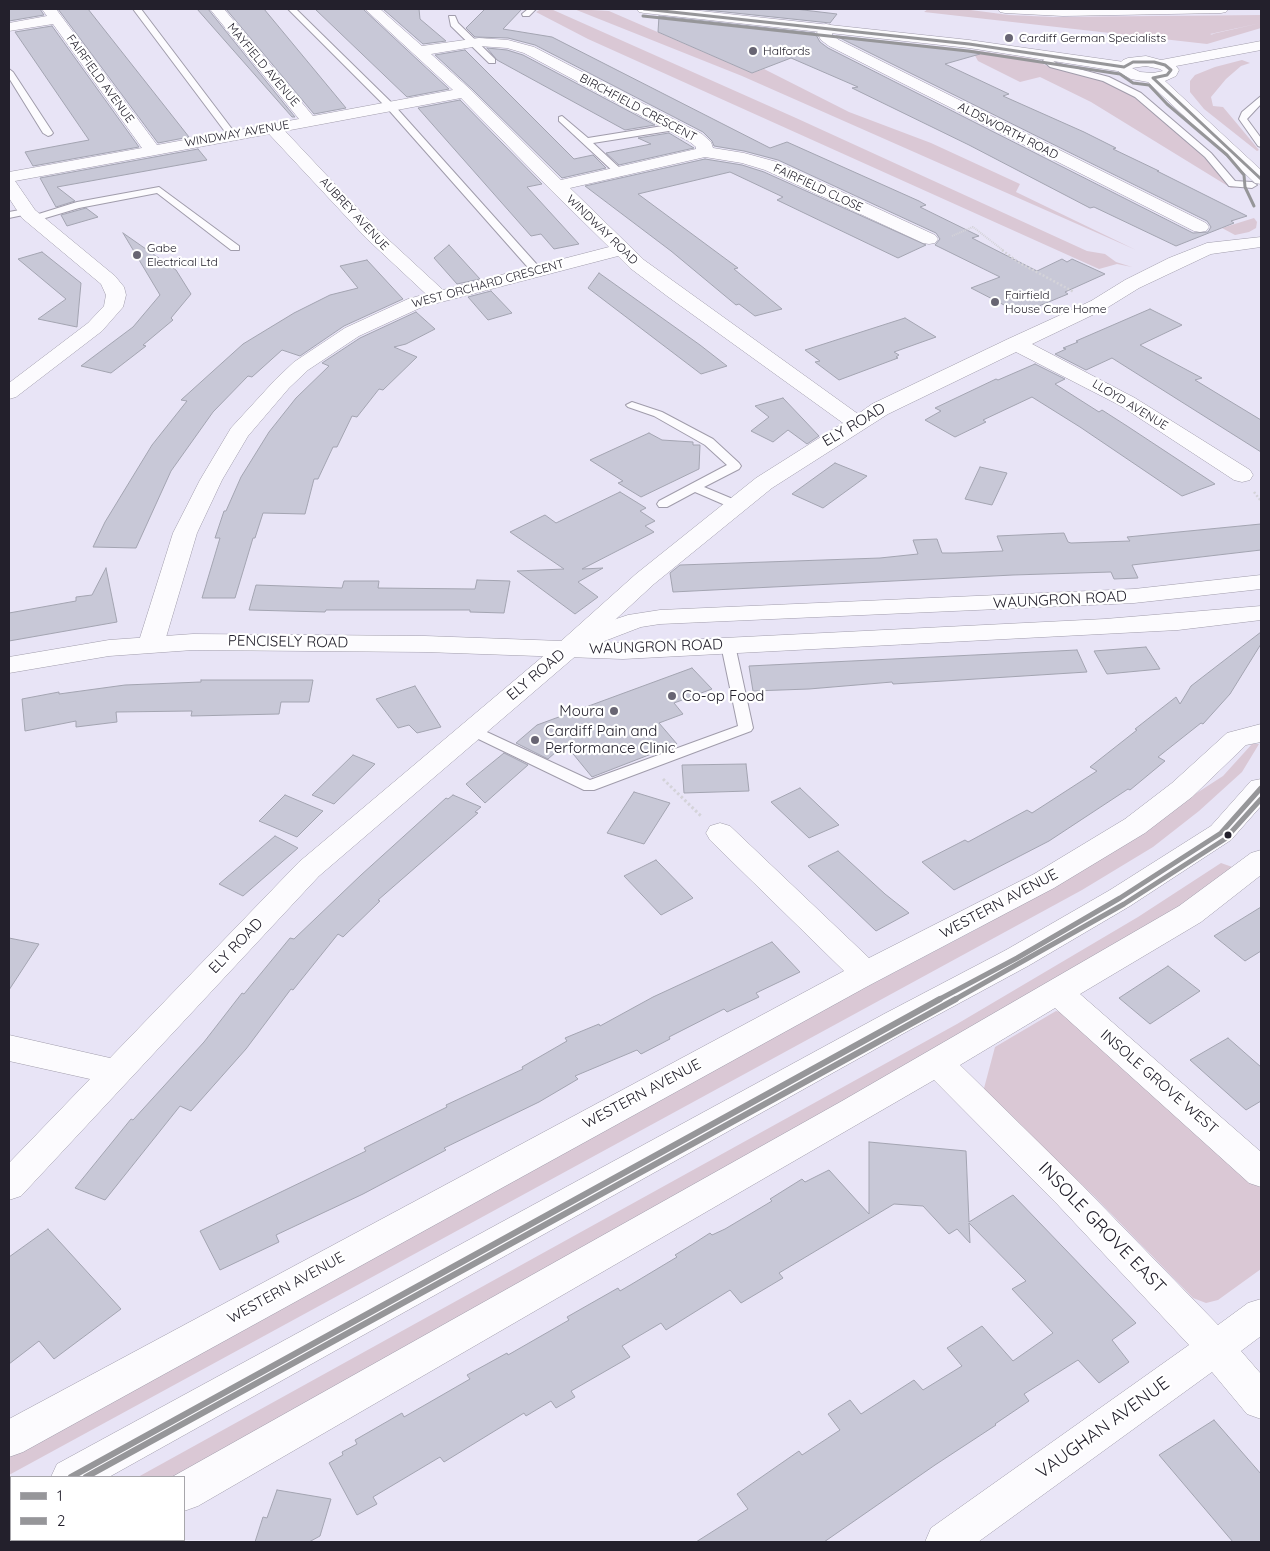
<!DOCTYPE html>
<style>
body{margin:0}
#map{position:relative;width:1270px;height:1551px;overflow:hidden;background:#e8e4f6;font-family:Quicksand,sans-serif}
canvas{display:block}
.frame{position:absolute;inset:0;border:10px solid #23202c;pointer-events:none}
.legend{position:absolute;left:10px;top:1476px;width:175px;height:65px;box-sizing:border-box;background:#fff;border:1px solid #a7a6ab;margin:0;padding:6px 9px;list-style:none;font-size:15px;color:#23202c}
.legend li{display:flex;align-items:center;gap:10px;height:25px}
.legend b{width:25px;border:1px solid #a7a6ab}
</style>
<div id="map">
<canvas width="1270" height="1551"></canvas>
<div class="frame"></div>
<ul class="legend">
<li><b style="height:6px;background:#969699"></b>1</li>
<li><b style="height:6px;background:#969699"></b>2</li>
</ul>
</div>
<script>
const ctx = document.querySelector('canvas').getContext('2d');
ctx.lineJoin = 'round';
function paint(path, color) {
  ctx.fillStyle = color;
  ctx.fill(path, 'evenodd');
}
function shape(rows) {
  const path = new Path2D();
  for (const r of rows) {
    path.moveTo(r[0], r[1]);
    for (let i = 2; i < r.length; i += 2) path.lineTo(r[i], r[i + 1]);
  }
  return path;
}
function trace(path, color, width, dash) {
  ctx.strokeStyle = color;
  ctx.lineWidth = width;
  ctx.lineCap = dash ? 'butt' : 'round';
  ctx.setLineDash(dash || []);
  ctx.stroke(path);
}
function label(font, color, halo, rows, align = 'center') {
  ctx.font = font + ' Quicksand,sans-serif';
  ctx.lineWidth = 4.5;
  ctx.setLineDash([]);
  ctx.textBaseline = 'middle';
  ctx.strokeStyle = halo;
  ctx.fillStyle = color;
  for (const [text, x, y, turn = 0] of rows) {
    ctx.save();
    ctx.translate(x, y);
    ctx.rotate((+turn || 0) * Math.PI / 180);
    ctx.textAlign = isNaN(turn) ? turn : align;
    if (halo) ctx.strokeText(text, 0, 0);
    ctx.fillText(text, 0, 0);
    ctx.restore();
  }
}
const green = shape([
 [541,9,551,9,796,118,1087,251,1105,254,1116,262,1132,267,1117,264,1099,269,588,39,536,12],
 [574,9,609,11,752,73,764,69,849,112,931,143,1020,184,1016,192,1136,250,742,76],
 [928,9,963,9,1009,15,1053,17,1261,15,1261,23,1210,34,1213,35,1212,34,1261,23,1261,28,1207,44,924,12],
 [972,50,1034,59,1047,66,1093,78,1120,88,1139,99,1190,142,1229,184,1238,187,1231,188,1091,102,1040,77,1020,82,978,61],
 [1242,60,1250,63,1241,66,1226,79,1211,97,1213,106,1223,107,1259,150,1257,151,1204,109,1190,92,1190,81,1195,75,1215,67],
 [1254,218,1257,222,1256,228,1249,232,1235,235,1222,228],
 [1252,744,1259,744,1242,772,1199,811,1153,847,1082,890,9,1475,9,1454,109,1402,807,1018,977,929,1089,863,1223,776],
 [1221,863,1235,868,1195,901,561,1265,184,1478,138,1477,957,1024,1138,917],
 [1056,1011,1072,1015,1261,1185,1261,1269,1218,1300,1206,1303,1193,1298,1094,1196,983,1092,995,1047]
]);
const building = shape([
 [9,9,40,9,44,15,9,21,9,9],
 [58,9,88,9,189,137,158,143,58,9],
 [197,9,208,9,295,117,292,117,197,9],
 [226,9,264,9,346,108,314,114,226,9],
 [315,9,363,9,449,89,407,97,315,9],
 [383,9,419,9,420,19,446,41,423,44,383,9],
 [485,9,522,9,503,29,552,37,770,148,787,142,919,201,926,205,920,207,979,236,972,238,1037,271,1062,259,1067,262,1072,259,1105,274,1065,292,1068,294,1022,313,1006,305,1004,305,971,288,1000,277,935,245,940,239,936,233,778,160,744,151,714,146,712,141,703,132,535,45,508,38,475,37,466,28,485,9],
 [697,9,795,9,837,14,830,23,697,9],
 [659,16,815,33,820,42,828,48,1193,233,1208,232,1211,227,1207,221,836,36,980,52,980,54,945,64,1009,94,1003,96,1084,132,1116,148,1113,149,1159,171,1157,171,1247,216,1231,221,1234,223,1176,246,1094,207,1090,208,969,145,852,88,858,87,791,58,752,73,658,32,659,16],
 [52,26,139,147,33,166,25,152,89,140,15,32,52,26],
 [487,48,507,50,523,55,655,125,625,130,497,60,487,48],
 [465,50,574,159,593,155,606,168,562,178,472,89,435,55,465,50],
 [460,100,542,184,527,187,579,244,554,249,541,234,531,236,418,108,460,100],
 [669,133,694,148,619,165,606,153,651,144,638,138,669,133],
 [198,149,207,160,57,187,75,201,56,207,40,178,198,149],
 [705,159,742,165,764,172,926,245,898,258,777,200,783,197,730,172,638,194,738,268,734,269,782,309,755,316,739,304,736,305,671,251,585,186,705,159],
 [86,208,98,217,67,226,61,215,86,208],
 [123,233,176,270,191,294,171,318,173,320,143,345,146,346,111,373,81,366,133,327,160,295,123,233],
 [449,245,480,279,457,284,434,258,449,245],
 [42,252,81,283,77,327,38,319,66,299,18,259,42,252],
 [367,260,403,299,344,326,300,356,282,350,252,377,248,376,213,412,171,471,136,548,93,547,105,522,152,445,187,401,181,400,243,344,294,313,330,295,358,288,340,266,367,260],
 [599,273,700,345,727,366,701,374,588,288,599,273],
 [491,291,512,313,488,320,468,297,491,291],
 [1150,309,1182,325,1140,345,1202,378,1195,380,1261,420,1261,452,1112,358,1086,370,1055,354,1066,349,1063,348,1078,342,1076,341,1150,309],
 [416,312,435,329,406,344,394,347,417,357,383,390,379,389,357,417,352,416,337,447,333,447,318,479,314,479,305,514,263,513,255,538,253,538,235,598,202,598,220,538,215,538,224,511,226,511,241,477,269,432,296,398,329,366,322,363,360,338,416,312],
 [905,318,936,337,894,352,899,355,896,357,898,358,839,380,815,362,820,361,805,350,905,318],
 [1035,364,1065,379,1055,384,1099,412,1102,410,1127,426,1215,484,1182,496,1080,427,1032,397,983,420,986,422,955,437,925,420,941,411,935,408,996,379,998,380,1035,364],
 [783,398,803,419,819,436,807,444,788,430,773,442,751,431,769,417,755,406,783,398],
 [649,433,662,440,693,442,693,445,700,445,699,469,641,497,618,483,623,481,590,460,649,433],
 [835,463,867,476,823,508,792,494,835,463],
 [980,467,1007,473,992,505,965,499,980,467],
 [620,492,646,508,640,511,655,521,645,526,654,532,582,569,603,568,578,582,598,597,575,614,517,571,564,569,510,532,545,515,556,523,620,492],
 [1261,524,1261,550,1132,565,1138,578,1114,579,1111,572,1013,575,673,592,670,573,680,565,880,558,918,554,913,540,937,539,942,553,955,553,1003,551,997,536,1064,533,1068,542,1071,543,1130,541,1127,537,1261,524],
 [106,568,117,622,9,641,9,613,76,601,76,597,92,595,106,568],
 [477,580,510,581,504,613,470,612,470,610,326,610,325,612,249,610,256,585,342,588,344,581,379,581,378,588,475,589,477,580],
 [1261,632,1261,644,1230,694,1203,724,1201,723,1158,757,1165,761,1130,790,1128,789,1049,841,954,890,922,862,965,840,968,842,1027,810,1032,813,1097,771,1090,767,1137,730,1135,729,1176,697,1180,704,1191,686,1261,632],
 [1146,647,1160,669,1107,674,1094,651,1146,647],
 [1077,650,1087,672,944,681,893,684,892,682,809,689,753,691,749,666,1077,650],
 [692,668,712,689,674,703,683,714,659,723,677,744,592,777,565,744,548,759,516,743,537,725,692,668],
 [201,680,313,680,309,702,281,702,279,714,191,716,192,711,116,712,117,722,76,727,76,721,25,731,22,699,59,692,59,694,125,685,201,682,201,680],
 [415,686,441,727,417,733,409,725,398,728,376,699,415,686],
 [504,753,528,765,485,803,466,784,504,753],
 [353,755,375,764,334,804,312,795,353,755],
 [746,764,749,791,684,793,682,765,746,764],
 [800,788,839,825,809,838,771,802,800,788],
 [634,792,670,803,644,844,607,833,634,792],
 [285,795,323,811,297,837,259,821,285,795],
 [453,795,481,807,475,812,478,813,378,900,380,901,343,937,338,934,293,990,291,989,246,1049,191,1111,180,1106,105,1200,75,1188,131,1119,133,1120,204,1042,242,993,244,994,290,938,294,939,361,875,446,798,448,799,453,795],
 [275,836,298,848,243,896,219,884,275,836],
 [838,851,885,894,909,913,876,931,808,866,838,851],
 [656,860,693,898,661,915,624,876,656,860],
 [1261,907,1261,951,1245,961,1214,936,1261,907],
 [9,938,39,944,9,990,9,938],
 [772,942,800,972,756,993,759,997,727,1012,724,1009,669,1037,670,1039,641,1054,637,1050,575,1076,578,1079,539,1102,444,1148,446,1150,363,1194,276,1235,279,1242,220,1270,200,1231,366,1151,364,1148,447,1107,446,1105,523,1069,522,1067,567,1041,565,1038,599,1024,600,1026,653,997,772,942],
 [1168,966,1200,991,1150,1024,1119,998,1168,966],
 [1228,1038,1261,1067,1261,1101,1246,1110,1190,1060,1228,1038],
 [869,1142,966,1151,969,1222,1013,1195,1136,1323,1112,1340,1129,1362,1099,1383,1078,1360,1024,1394,1029,1401,995,1424,996,1425,935,1465,824,1542,696,1542,748,1509,737,1494,799,1451,802,1455,840,1430,828,1414,850,1400,861,1414,914,1380,923,1390,962,1366,947,1348,982,1326,1013,1361,1053,1333,1012,1289,1026,1281,969,1223,970,1243,957,1229,949,1234,923,1206,894,1204,779,1273,783,1278,741,1303,730,1290,666,1330,661,1323,622,1346,630,1357,571,1391,575,1397,556,1408,551,1401,526,1416,524,1413,444,1462,440,1457,373,1497,377,1504,357,1515,329,1463,343,1455,342,1452,357,1444,355,1440,402,1413,404,1417,470,1379,467,1375,507,1353,508,1355,569,1320,567,1317,618,1288,620,1291,632,1284,677,1257,675,1255,693,1244,710,1233,712,1235,725,1229,772,1201,770,1199,802,1179,805,1182,829,1170,869,1214,869,1142],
 [48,1229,121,1309,54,1359,39,1341,9,1364,9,1257,48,1229],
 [1214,1420,1261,1474,1261,1542,1233,1542,1159,1455,1214,1420],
 [277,1490,331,1499,320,1536,309,1542,255,1542,263,1517,267,1518,277,1490]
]);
const pathFar3 = shape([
 [952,236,973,227,1004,251]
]);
const pathFar2 = shape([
 [1002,250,1018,262,1074,292],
 [1254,492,1261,501]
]);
const pathFar1 = shape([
 [663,779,701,816]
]);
const path = shape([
 [52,1542,57,1540]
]);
const service = shape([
 [133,9,141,9,235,133,235,137,229,137,133,9],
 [288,9,296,9,393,104,540,268,541,270,540,272,532,272,387,108,288,9],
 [528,9,536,9,529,16,523,16,522,14,528,9],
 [449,16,455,16,458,23,495,59,495,63,489,63,451,26,449,16],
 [1049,53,1056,55,1052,60,1056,63,1109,77,1141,93,1211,153,1235,181,1252,182,1257,185,1252,188,1229,186,1205,157,1135,97,1103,81,1050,67,1043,61,1049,53],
 [9,69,13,72,53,133,51,135,48,136,43,133,9,78,9,69],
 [1261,96,1261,104,1247,119,1261,138,1261,147,1258,146,1239,119,1242,112,1261,96],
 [562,116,588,138,675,124,679,127,675,130,593,143,623,171,623,175,620,176,617,175,559,121,559,117,562,116],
 [159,187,239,246,239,250,231,250,157,193,79,208,32,222,27,219,29,217,77,202,159,187],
 [25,209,28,210,28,214,9,218,9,212,25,209],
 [632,402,662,412,713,439,739,463,741,466,739,469,704,487,740,502,742,505,740,508,732,508,695,492,667,507,659,507,657,504,659,501,727,465,705,445,654,416,628,407,626,405,632,402],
 [728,641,735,645,753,728,751,731,594,790,584,790,466,733,464,730,466,727,471,725,476,727,590,780,738,726,721,645,728,641]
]);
const minor = shape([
 [42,9,56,9,157,145,299,119,210,9,224,9,313,116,453,90,365,9,380,9,422,46,479,38,508,40,534,47,702,134,711,142,713,148,744,153,777,162,935,235,938,239,935,243,929,244,923,243,765,170,742,163,705,157,570,188,644,260,858,414,872,404,1008,339,1091,301,1125,280,1169,258,1207,243,1261,237,1261,247,1211,254,1139,288,1105,309,1032,344,1135,398,1250,470,1253,475,1250,480,1242,482,1234,480,1121,406,1016,352,888,414,772,488,654,584,578,654,319,876,21,1196,9,1200,9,1163,90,1079,9,1061,9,1035,110,1058,299,862,560,642,636,574,756,478,843,423,667,296,630,268,618,256,422,307,359,336,308,370,289,388,248,436,222,480,197,533,164,644,160,649,151,652,142,649,138,644,173,533,200,480,231,428,275,380,294,362,345,328,408,299,426,294,366,238,269,134,15,181,35,210,115,276,124,287,126,295,123,307,102,331,16,397,9,399,9,383,88,323,104,306,106,295,101,284,22,218,9,198,9,172,142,148,53,24,9,31,9,23,47,16,42,9],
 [479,46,507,48,524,53,690,142,696,147,696,149,561,180,471,90,431,54,479,46],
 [461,98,551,190,609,247,443,290,378,230,285,131,461,98],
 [998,9,1228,9,1226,12,1221,13,1063,16,1005,13,1000,12,998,9],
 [826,24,831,25,833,28,832,35,839,40,1206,223,1209,227,1206,231,1200,232,1194,231,829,46,821,40,817,33,821,25,826,24],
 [1261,724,1261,742,1246,745,1192,797,1145,833,1054,888,868,986,23,1452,9,1457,9,1419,844,971,710,840,706,833,710,826,720,823,730,826,869,958,1034,874,1125,819,1172,783,1227,733,1261,724],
 [1261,850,1261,875,1201,922,1080,994,1261,1152,1261,1187,1249,1183,1055,1008,960,1065,1082,1185,1218,1325,1248,1303,1261,1299,1261,1336,1241,1351,1261,1374,1261,1419,1247,1414,1212,1372,978,1542,925,1542,931,1528,1189,1345,1058,1205,934,1080,198,1506,184,1511,184,1477,172,1477,842,1101,1179,906,1251,853,1261,850],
 [77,1540,147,1540,148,1542,76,1542,77,1540]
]);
const secondary = shape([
 [1261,575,1261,589,1134,603,660,624,641,627,602,642,623,643,1105,619,1261,606,1261,620,1178,630,623,659,425,652,193,650,109,656,9,673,9,657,109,640,193,634,425,636,562,641,604,623,628,615,660,610,1134,589,1261,575]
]);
const primary = shape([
 [637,9,682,9,969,40,1124,62,1129,64,1132,67,1129,70,1124,72,969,48,644,13,639,12,637,9]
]);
const trunk = shape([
 [1261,41,1261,50,1176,66,1179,70,1176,76,1165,81,1261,170,1261,184,1255,183,1148,82,1131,79,1120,73,1116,67,1123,60,1128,58,1146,56,1161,60,1261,41],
 [1146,66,1160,69,1163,71,1153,73,1140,72,1132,68,1146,66],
 [1261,779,1261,806,1231,840,1130,906,1028,966,906,1032,109,1477,51,1477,57,1464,884,1014,1006,950,1110,890,1211,826,1251,781,1261,779],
 [11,1490,11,1530,9,1531,9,1491,11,1490]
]);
const bus1Far2 = shape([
 [644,9,969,44,1124,67,1133,62,1154,62,1165,65,1171,70,1167,75,1153,78],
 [1153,78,1261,179]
]);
const bus1Far1 = shape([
 [938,1000,1017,958,1120,898,1221,833,1261,788]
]);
const bus1 = shape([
 [71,1477,940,999]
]);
const bus2Far2 = shape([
 [643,16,968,51,1120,74,1133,83,1149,85,1167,104,1227,155,1244,175,1245,187,1254,206]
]);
const bus2Far1 = shape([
 [954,1000,1124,904,1225,839,1261,799]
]);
const bus2 = shape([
 [86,1477,956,999]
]);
const markers = [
 [1009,38,5,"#686573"],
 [753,51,5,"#686573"],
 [137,255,5,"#686573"],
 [995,302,5,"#686573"],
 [672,696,5,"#686573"],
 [614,711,5,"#686573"],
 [535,740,5,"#686573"],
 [1228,835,4.5,"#23202c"]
];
const farPoinames = [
 ["Cardiff German Specialists",1019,38],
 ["Halfords",763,51],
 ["Gabe",147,248],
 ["Electrical Ltd",147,262],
 ["Fairfield",1005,295],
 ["House Care Home",1005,309]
];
const farStreetnames = [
 ["MAYFIELD AVENUE",263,65,50],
 ["FAIRFIELD AVENUE",100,79,54],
 ["BIRCHFIELD CRESCENT",638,108,28],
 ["ALDSWORTH ROAD",1008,131,27],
 ["WINDWAY AVENUE",237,134,-10],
 ["FAIRFIELD CLOSE",818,188,25],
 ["AUBREY AVENUE",354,214,47],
 ["WINDWAY ROAD",602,230,44],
 ["WEST ORCHARD CRESCENT",488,284,-15],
 ["LLOYD AVENUE",1130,405,31]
];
const streetNames = [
 ["ELY ROAD",854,425,-31],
 ["WAUNGRON ROAD",1060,600,-3],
 ["PENCISELY ROAD",288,642,1],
 ["WAUNGRON ROAD",656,647,-2],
 ["ELY ROAD",536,675,-40],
 ["WESTERN AVENUE",999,904,-28],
 ["ELY ROAD",236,946,-46],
 ["INSOLE GROVE WEST",1159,1082,41],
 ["WESTERN AVENUE",642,1094,-28],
 ["WESTERN AVENUE",286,1288,-29]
];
const poiNames = [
 ["Co-op Food",682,696],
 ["Moura",604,711,"right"],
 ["Cardiff Pain and",545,731],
 ["Performance Clinic",545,748]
];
const nearStreetnames = [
 ["INSOLE GROVE EAST",1102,1228,46],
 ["VAUGHAN AVENUE",1103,1428,-36]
];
paint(green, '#dac8d5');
paint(building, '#c8c8d7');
trace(building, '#a3a4b1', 1);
trace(service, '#a09cab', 2);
trace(minor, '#a09cab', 1);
trace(secondary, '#a09cab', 1);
trace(primary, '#a09cab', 1);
trace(trunk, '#a09cab', 1);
trace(pathFar3, '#d4d3d9', 2, [1, 1]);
trace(pathFar2, '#d4d3d9', 2.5, [2, 2]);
trace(pathFar1, '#d4d3d9', 3, [2.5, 2.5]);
trace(path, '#d4d3d9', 4, [3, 3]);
paint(service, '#fcfbfe');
paint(minor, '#fcfbfe');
paint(secondary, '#fcfbfe');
paint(primary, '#fcfbfe');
paint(trunk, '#fcfbfe');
trace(bus1Far2, '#969699', 3);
trace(bus1Far1, '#969699', 5);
trace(bus1, '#969699', 6);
trace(bus2Far2, '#969699', 3);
trace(bus2Far1, '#969699', 5);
trace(bus2, '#969699', 6);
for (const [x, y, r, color] of markers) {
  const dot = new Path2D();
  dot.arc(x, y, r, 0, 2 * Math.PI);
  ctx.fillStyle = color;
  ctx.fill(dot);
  trace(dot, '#fff', 2);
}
label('12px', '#23202c', '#fff', farPoinames, 'left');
label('12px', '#23202c', '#fff', farStreetnames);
label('15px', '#23202c', '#fff', streetNames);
label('15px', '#23202c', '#fff', poiNames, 'left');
label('18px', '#23202c', '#fff', nearStreetnames);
</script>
